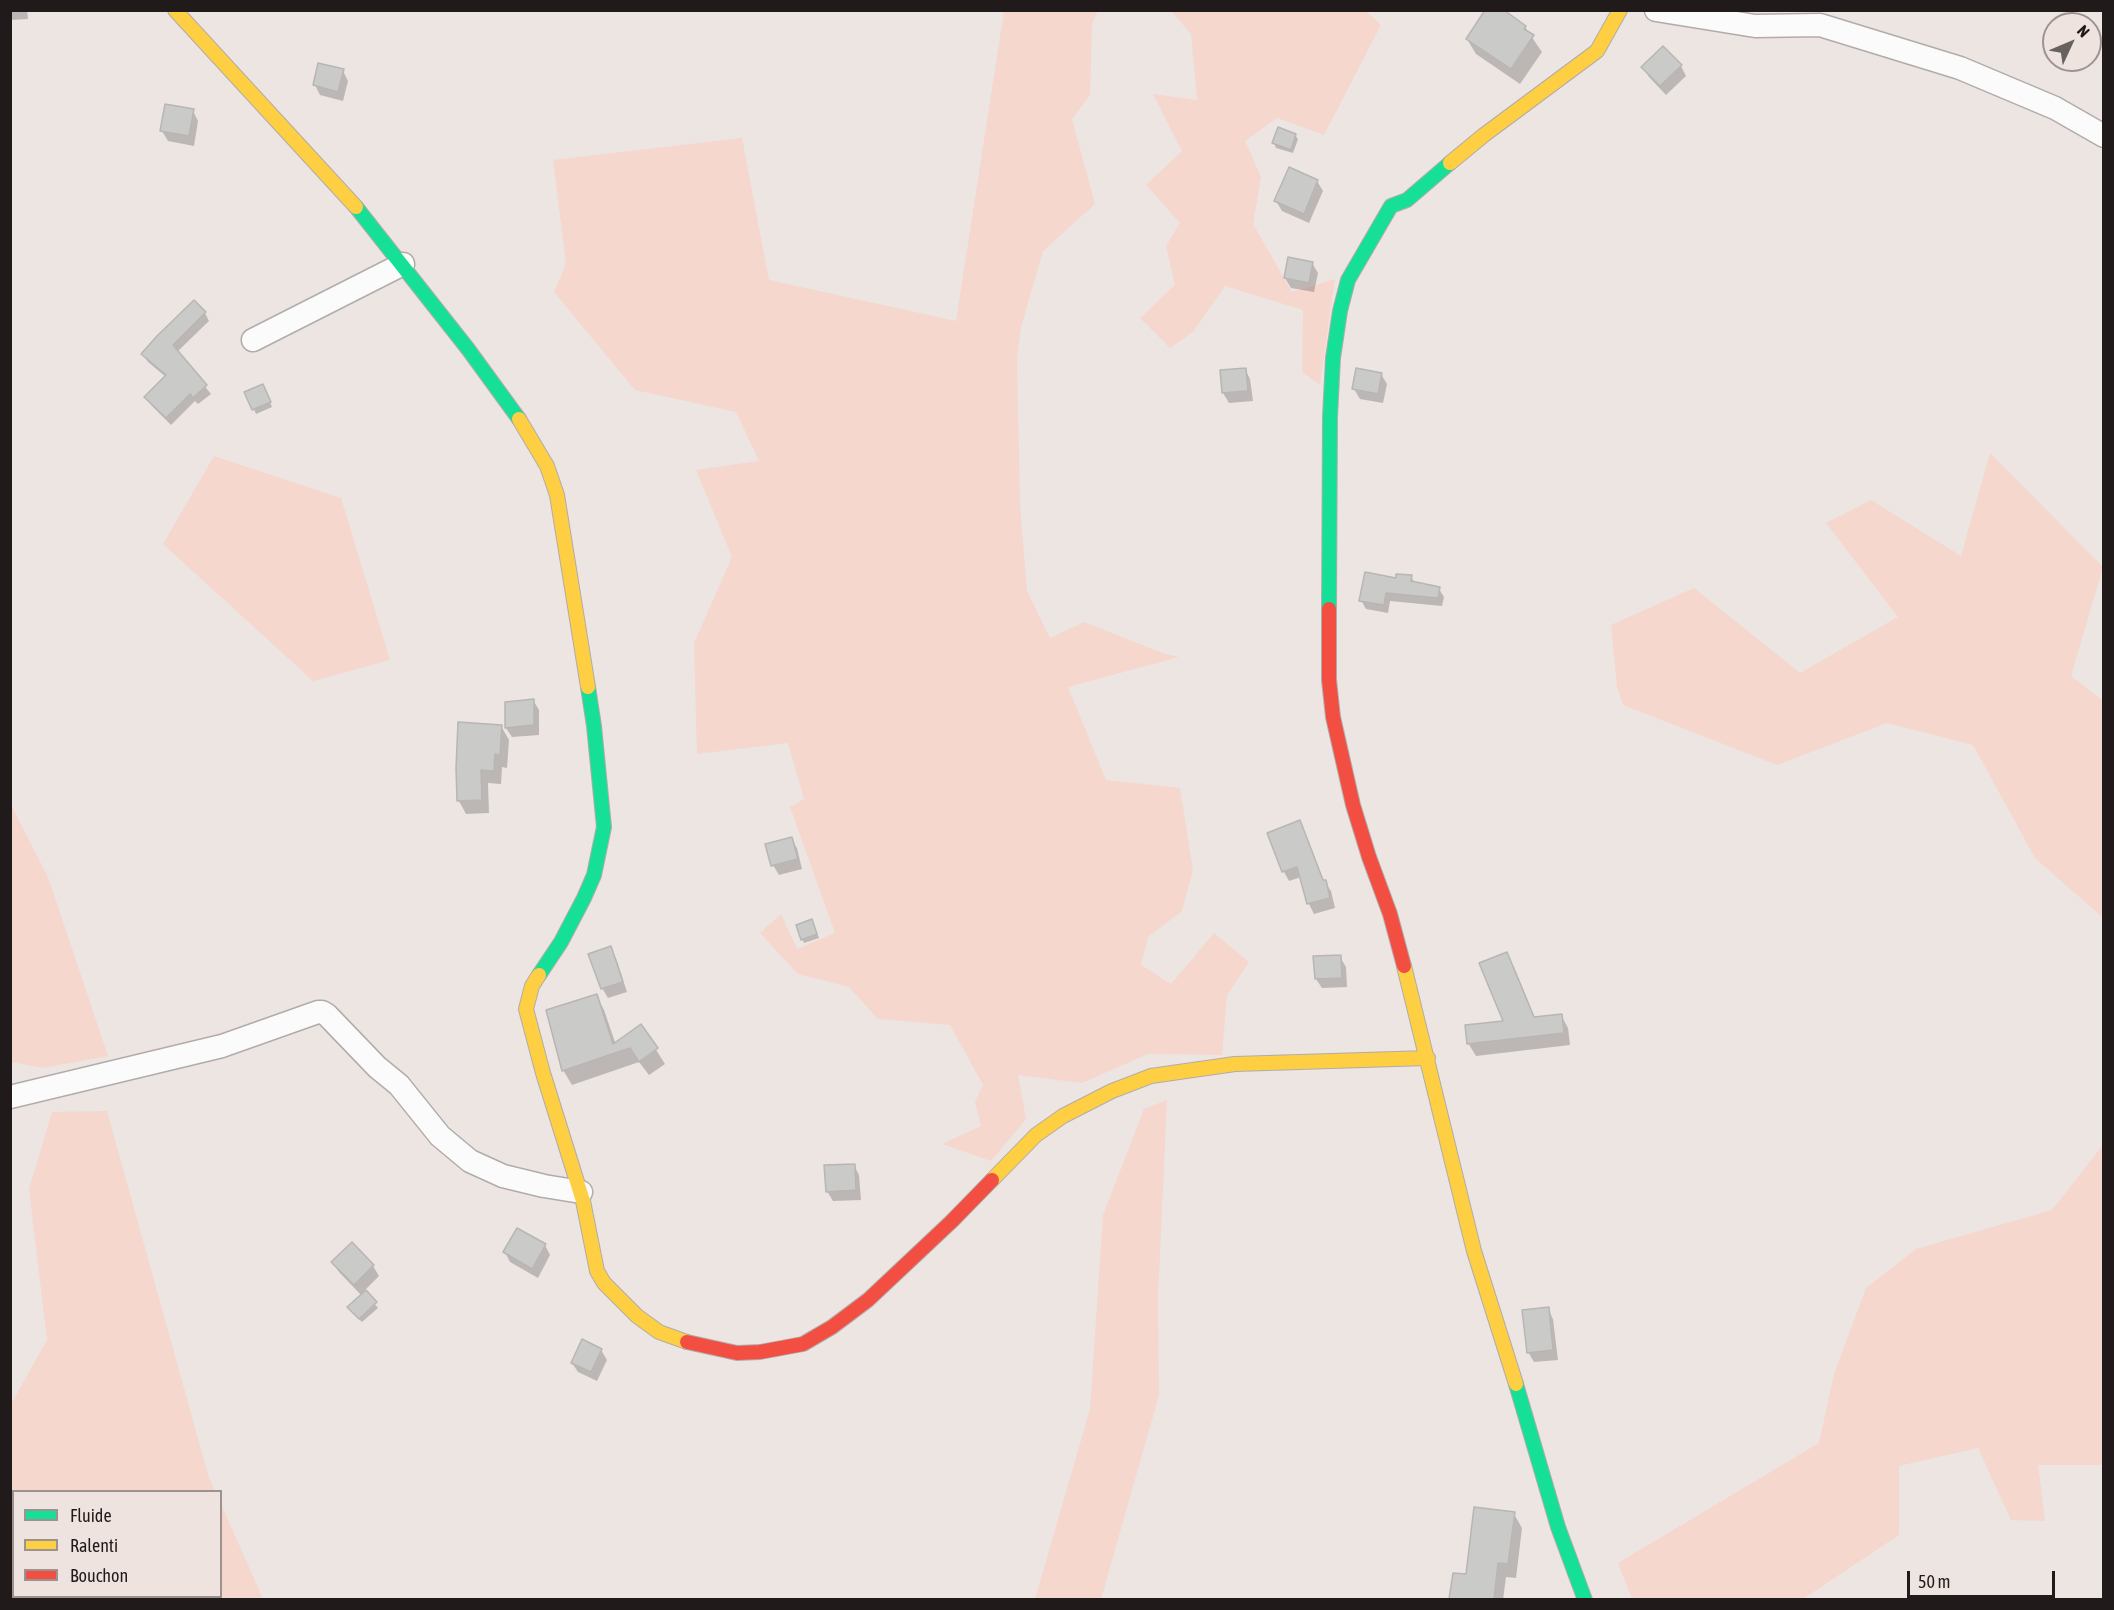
<!DOCTYPE html>
<style>
body{margin:0}
#map{position:relative;width:2114px;height:1610px;overflow:hidden;background:#ece5e2;font-family:"Asap Condensed",sans-serif}
canvas{display:block}
.frame{position:absolute;inset:0;border:12px solid #201b1a;pointer-events:none}
.legend{position:absolute;left:12px;top:1490px;width:210px;height:108px;box-sizing:border-box;background:#efe3df;border:2px solid #9c9390;margin:0;padding:8px 10px;list-style:none;font-size:18px;color:#201b1a}
.legend li{display:flex;align-items:center;gap:12px;height:30px}
.legend b{width:30px;border:2px solid #9c9390}
.north{position:absolute;left:2042px;top:12px;width:60px;height:60px;box-sizing:border-box;background:#efe3df;border:2px solid #9c9390;border-radius:50%;rotate:46deg;font-size:16px;font-weight:700;line-height:24px;text-align:center;color:#201b1a}
.north::after{content:'';display:block;margin:auto;width:21px;height:27px;background:#676260;clip-path:polygon(50% 0,100% 100%,50% 72%,0 100%)}
.scale{position:absolute;left:1907px;top:1571px;width:148px;height:27px;box-sizing:border-box;border:3px solid #201b1a;border-top:0;padding-left:8px;font-size:18px;line-height:21px;white-space:nowrap;color:#201b1a;-webkit-text-stroke:4px #efe3df;paint-order:stroke}
</style>
<div id="map">
<canvas width="2114" height="1610"></canvas>
<div class="frame"></div>
<ul class="legend">
<li><b style="height:8px;background:#16e098"></b>Fluide</li>
<li><b style="height:8px;background:#ffcf43"></b>Ralenti</li>
<li><b style="height:8px;background:#f24e42"></b>Bouchon</li>
</ul>
<div class="north">N</div>
<div class="scale">50 m</div>
</div>
<script>
const ctx = document.querySelector('canvas').getContext('2d');
ctx.lineJoin = 'round';
function paint(path, color) {
  ctx.fillStyle = color;
  ctx.fill(path, 'evenodd');
}
function shape(rows) {
  const path = new Path2D();
  for (const r of rows) {
    path.moveTo(r[0], r[1]);
    for (let i = 2; i < r.length; i += 2) path.lineTo(r[i], r[i + 1]);
  }
  return path;
}
function trace(path, color, width, dash) {
  ctx.strokeStyle = color;
  ctx.lineWidth = width;
  ctx.lineCap = dash ? 'butt' : 'round';
  ctx.setLineDash(dash || []);
  ctx.stroke(path);
}
const green = shape([
 [1004,11,1098,11,1092,24,1090,95,1072,119,1095,204,1043,251,1021,327,1017,358,1020,505,1027,591,1050,638,1084,622,1165,654,1179,657,1068,687,1106,780,1180,788,1193,870,1182,911,1148,937,1141,965,1171,984,1214,933,1249,962,1227,995,1222,1055,1148,1054,1082,1083,1018,1075,1026,1119,991,1161,942,1144,981,1126,975,1102,983,1085,950,1025,878,1019,849,987,798,974,760,933,781,914,797,949,835,933,790,807,804,799,788,743,697,754,694,643,732,557,696,470,759,461,736,412,635,390,554,292,566,264,553,160,742,138,769,280,956,321],
 [1171,11,1366,11,1381,25,1324,135,1277,118,1245,141,1261,177,1253,224,1292,292,1335,279,1320,385,1302,372,1303,310,1225,286,1193,332,1170,348,1140,318,1175,285,1166,246,1180,223,1146,185,1182,151,1153,94,1197,100,1191,34],
 [1990,453,2103,567,2071,676,2103,701,2103,918,2035,858,1973,745,1887,723,1777,765,1623,705,1617,687,1611,625,1694,588,1800,673,1898,617,1826,523,1871,500,1961,556],
 [214,456,341,498,390,660,313,681,163,544],
 [11,805,48,877,108,1056,43,1068,11,1062],
 [1167,1100,1158,1298,1159,1395,1101,1599,1035,1599,1090,1409,1103,1215,1144,1109],
 [107,1111,209,1478,215,1491,14,1492,14,1596,220,1596,221,1504,263,1599,11,1599,11,1404,47,1340,29,1189,52,1112],
 [2103,1145,2103,1465,2038,1465,2045,1521,2011,1520,1978,1448,1899,1466,1899,1535,1803,1599,1632,1599,1618,1563,1819,1443,1834,1374,1866,1288,1916,1249,2052,1210]
]);
const shadow = shape([
 [10,10,27,10,28,19,10,20],
 [1525,27,1542,52,1520,84,1476,54,1467,39],
 [1681,66,1686,76,1666,95,1649,77,1643,67],
 [343,71,348,81,343,101,320,95,315,85],
 [193,111,198,121,194,146,168,141,162,131],
 [1295,135,1298,139,1293,153,1276,148,1274,143],
 [1317,181,1323,191,1309,223,1282,211,1276,201],
 [1312,263,1318,273,1314,292,1291,288,1285,278],
 [205,313,209,321,177,352,211,394,198,404,195,401,171,425,151,405,146,397,166,377,148,362,143,354],
 [1245,369,1250,379,1253,401,1229,403,1223,393],
 [1381,374,1387,384,1383,403,1360,399,1354,389],
 [265,390,272,407,256,414,246,392],
 [1411,576,1415,584,1439,589,1444,597,1442,606,1390,601,1388,613,1366,609,1361,600,1397,580],
 [533,700,539,710,539,735,512,737,506,728],
 [501,726,509,740,507,768,502,767,501,784,488,783,489,813,466,814,459,801],
 [1299,822,1324,881,1331,891,1335,908,1314,914,1309,904,1301,877,1289,881,1284,872,1269,834],
 [791,838,797,848,802,869,779,875,773,865],
 [814,925,819,938,804,943,802,939],
 [610,948,616,958,627,992,608,998,602,988],
 [1506,954,1514,967,1535,1018,1561,1015,1568,1028,1570,1045,1476,1056,1468,1043,1505,1022],
 [1340,957,1346,967,1347,987,1322,988,1316,979],
 [596,996,604,1010,616,1045,641,1026,665,1064,649,1075,639,1062,572,1085,563,1070],
 [854,1165,859,1175,861,1200,833,1201,827,1191],
 [352,1244,373,1266,379,1276,364,1291,378,1308,362,1322,352,1312,362,1296,339,1272,333,1263],
 [545,1245,550,1255,538,1278,510,1262,505,1252],
 [1548,1309,1553,1319,1558,1360,1534,1362,1528,1352],
 [601,1350,607,1360,597,1381,578,1372,572,1363],
 [1514,1514,1522,1528,1516,1578,1506,1577,1503,1600,1451,1600,1454,1574,1468,1576]
]);
const building = shape([
 [1485,10,1504,10,1526,26,1524,29,1534,35,1511,69,1466,39,1485,10],
 [1663,46,1682,65,1660,86,1641,67,1663,46],
 [318,63,344,69,338,92,313,85,318,63],
 [165,104,194,109,189,136,160,131,165,104],
 [1278,127,1296,134,1291,150,1272,143,1278,127],
 [1289,167,1318,180,1304,214,1274,201,1289,167],
 [1288,257,1313,262,1309,283,1284,278,1288,257],
 [194,300,206,312,173,345,207,385,193,398,190,394,166,418,144,397,166,375,141,354,157,336,194,300],
 [1246,368,1248,391,1222,393,1220,370,1246,368],
 [1356,368,1382,373,1378,394,1352,389,1356,368],
 [263,384,271,402,252,410,244,392,263,384],
 [1365,572,1396,578,1396,574,1412,575,1411,581,1440,587,1438,598,1386,593,1384,605,1359,601,1365,572],
 [534,699,534,725,505,728,505,702,534,699],
 [458,722,502,725,500,755,495,754,494,771,481,770,482,800,457,801,456,768,458,722],
 [1300,820,1323,880,1326,880,1330,898,1307,904,1297,867,1282,872,1267,833,1300,820],
 [792,837,798,859,771,866,765,844,792,837],
 [812,919,817,934,801,940,796,925,812,919],
 [611,946,623,982,601,989,588,954,611,946],
 [1507,952,1534,1017,1562,1014,1564,1033,1467,1044,1465,1025,1503,1021,1479,963,1507,952],
 [1341,955,1342,978,1315,979,1313,956,1341,955],
 [597,994,613,1044,641,1024,658,1048,639,1062,630,1048,562,1071,546,1010,597,994],
 [855,1164,856,1190,826,1192,824,1165,855,1164],
 [517,1228,546,1244,532,1269,503,1252,517,1228],
 [352,1242,374,1265,354,1285,331,1262,352,1242],
 [366,1290,377,1302,359,1319,347,1307,366,1290],
 [1549,1307,1553,1350,1527,1353,1522,1310,1549,1307],
 [582,1339,602,1349,591,1372,571,1363,582,1339],
 [1474,1507,1515,1512,1508,1564,1498,1563,1494,1599,1449,1599,1453,1573,1466,1574,1474,1507]
]);
const street = shape([
 [1656,10,1755,26,1820,25,1960,68,2055,108,2104,136],
 [253,340,403,264],
 [10,1097,222,1046,318,1012,322,1012,327,1015,377,1067,399,1085,440,1136,470,1161,503,1176,544,1186,581,1192]
]);
const fast = shape([
 [356,207,468,349,519,419],
 [1329,609,1330,417,1333,358,1340,311,1348,280,1391,206,1407,200,1450,163],
 [539,975,561,942,584,898,594,875,604,827,594,726,588,687],
 [1516,1384,1558,1527,1585,1600]
]);
const slow = shape([
 [175,10,356,207],
 [1450,163,1484,135,1597,51,1620,10],
 [519,419,547,466,557,495,588,687],
 [1404,966,1474,1251,1516,1384],
 [539,975,532,986,526,1009,543,1073,583,1201,597,1271,604,1283,637,1316,659,1332,687,1342],
 [992,1180,1036,1135,1063,1116,1112,1091,1151,1076,1235,1064,1428,1058]
]);
const jam = shape([
 [1329,609,1329,680,1333,717,1353,805,1369,857,1390,914,1404,966],
 [687,1342,737,1353,760,1352,803,1344,832,1327,868,1300,952,1221,992,1180]
]);
paint(green, '#f5d7ce');
paint(shadow, '#0003');
paint(building, '#cacac9');
trace(building, '#b7b6b5', 1.5);
trace(street, '#b1acaa', 25);
trace(fast, '#b1acaa', 16);
trace(slow, '#b1acaa', 16);
trace(jam, '#b1acaa', 16);
trace(street, '#fcfbfb', 22);
trace(fast, '#16e098', 14);
trace(slow, '#ffcf43', 14);
trace(jam, '#f24e42', 14);
</script>
